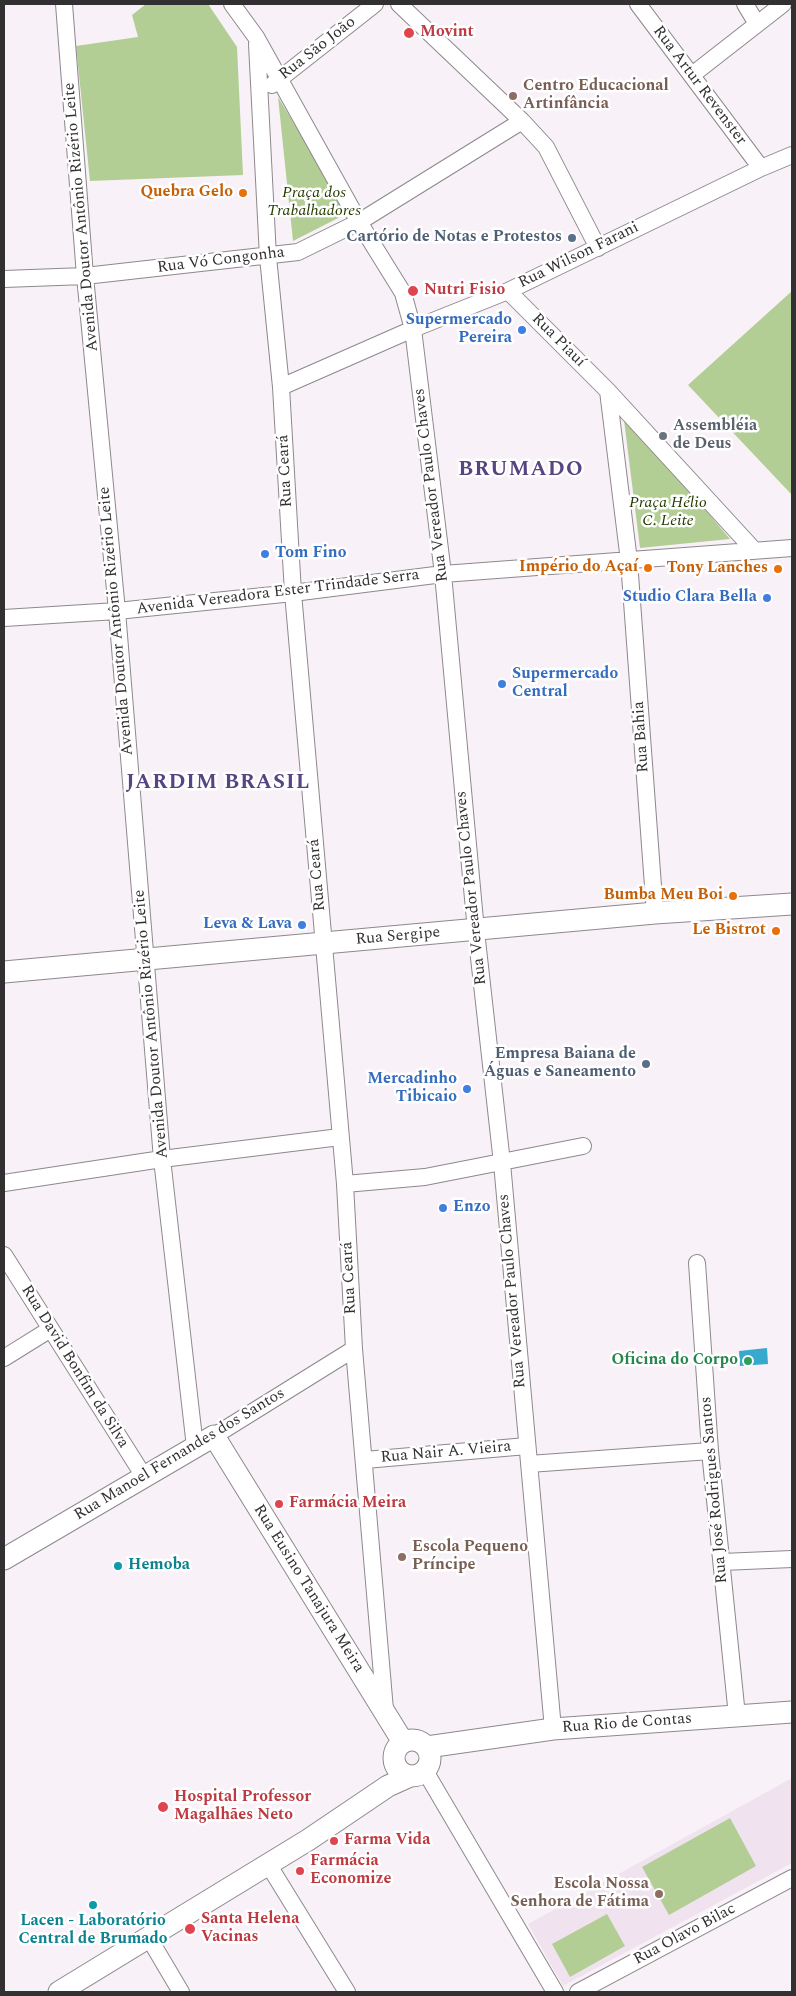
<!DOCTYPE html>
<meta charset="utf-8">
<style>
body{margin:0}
#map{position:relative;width:796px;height:1996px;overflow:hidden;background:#f8f1f7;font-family:Spectral,serif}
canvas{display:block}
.frame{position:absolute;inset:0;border:5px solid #333032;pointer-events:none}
</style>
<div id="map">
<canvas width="796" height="1996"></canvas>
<div class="frame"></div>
</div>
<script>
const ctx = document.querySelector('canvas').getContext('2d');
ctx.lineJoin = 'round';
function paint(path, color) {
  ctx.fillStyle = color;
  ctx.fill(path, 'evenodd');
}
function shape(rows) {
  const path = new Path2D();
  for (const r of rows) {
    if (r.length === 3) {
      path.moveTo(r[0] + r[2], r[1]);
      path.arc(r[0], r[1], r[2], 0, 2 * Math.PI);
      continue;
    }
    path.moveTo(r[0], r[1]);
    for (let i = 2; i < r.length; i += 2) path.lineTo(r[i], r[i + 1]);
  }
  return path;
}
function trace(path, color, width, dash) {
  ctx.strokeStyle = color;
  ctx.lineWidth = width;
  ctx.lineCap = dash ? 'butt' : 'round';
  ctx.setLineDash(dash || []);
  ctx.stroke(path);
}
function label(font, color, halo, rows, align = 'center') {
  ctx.font = font + ' Spectral,serif';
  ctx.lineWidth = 5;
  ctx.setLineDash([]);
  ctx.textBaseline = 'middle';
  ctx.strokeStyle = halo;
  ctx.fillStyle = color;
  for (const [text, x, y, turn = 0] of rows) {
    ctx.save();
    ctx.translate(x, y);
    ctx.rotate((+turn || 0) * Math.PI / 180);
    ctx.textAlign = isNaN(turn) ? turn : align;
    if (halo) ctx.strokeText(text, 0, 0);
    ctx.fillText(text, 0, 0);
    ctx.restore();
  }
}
const built = shape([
 [792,1778,792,1863,563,1986,528,1924]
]);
const green = shape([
 [146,4,208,4,237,47,243,175,90,181,76,46,138,37,132,15],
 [278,97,348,213,293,241],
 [792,291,792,495,688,385],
 [623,412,730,539,640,548],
 [730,1818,756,1866,669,1915,642,1867],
 [607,1914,625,1946,570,1977,552,1944]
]);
const water = shape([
 [767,1348,768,1364,740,1366,739,1351]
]);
const minor = shape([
 [64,4,85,276,117,611,162,1159,195,1447],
 [232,4,256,37,359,222,403,293,413,329,443,574,476,931,502,1163,553,1729],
 [399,4,522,121,546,147,598,248],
 [638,4,761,168],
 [745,4,757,24],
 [257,44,268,257,281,387,293,593,345,1184,354,1349,385,1710],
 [692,75,783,4],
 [272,85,375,4],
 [4,279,85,276,298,252,359,222,522,121],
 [508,291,608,391,754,550],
 [281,387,413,329,508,291,761,168,792,155],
 [608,391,629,561,655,913],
 [4,618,117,611,293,593,443,574,792,548],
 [4,1183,162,1159,340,1137],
 [345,1184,425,1177,583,1146],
 [4,1255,145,1478],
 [697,1263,710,1451,737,1716],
 [4,1358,49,1330],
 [214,1436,354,1349],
 [365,1460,527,1446],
 [529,1464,710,1451],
 [722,1562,792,1559],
 [425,1771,555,1992],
 [268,1864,347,1992],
 [149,1938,181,1992],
 [578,1992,792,1878]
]);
const tertiary = shape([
 [4,972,655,913,792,904],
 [4,1559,214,1436,403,1742],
 [412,1758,18],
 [427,1747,553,1729,792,1712],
 [59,1992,308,1840,388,1786,408,1777]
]);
const markers = [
 [409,33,6,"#e0444e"],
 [513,96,5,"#8d6e63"],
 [243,193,5,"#e8710a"],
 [572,238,5,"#5c6f8a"],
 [413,291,6,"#e0444e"],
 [522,330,5,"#3f7fe0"],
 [663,436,5,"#6b7280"],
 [265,554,5,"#3f7fe0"],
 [648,568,5,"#e8710a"],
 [778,569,5,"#e8710a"],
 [767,598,5,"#3f7fe0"],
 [502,684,5,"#3f7fe0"],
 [733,896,5,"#e8710a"],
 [302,925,5,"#3f7fe0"],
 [776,931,5,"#e8710a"],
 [646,1064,5,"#5c6f8a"],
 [467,1089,5,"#3f7fe0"],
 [443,1208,5,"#3f7fe0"],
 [748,1361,5,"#2e9e5b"],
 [279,1504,5,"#e0444e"],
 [402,1557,5,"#8d6e63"],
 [118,1566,5,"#0f9aa8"],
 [163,1807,6,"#e0444e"],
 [334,1841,5,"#e0444e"],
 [300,1871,5,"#e0444e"],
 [659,1894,5,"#8d6e63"],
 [93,1905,5,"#0f9aa8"],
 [190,1929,6,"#e0444e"]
];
const healthNames = [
 ["Movint",420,33],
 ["Nutri Fisio",424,291],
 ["Farmácia Meira",289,1504],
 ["Hospital Professor",174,1798],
 ["Magalhães Neto",174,1816],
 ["Farma Vida",344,1841],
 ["Farmácia",310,1862],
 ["Economize",310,1880],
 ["Santa Helena",201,1920],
 ["Vacinas",201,1938]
];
const streetNames = [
 ["Rua São João",318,49,-38],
 ["Rua Artur Revenster",699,86,53],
 ["Avenida Doutor Antônio Rizério Leite",82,217,-95],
 ["Rua Wilson Farani",579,256,-26],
 ["Rua Vó Congonha",221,261,-7],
 ["Rua Piauí",558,341,45],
 ["Rua Ceará",286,471,-93],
 ["Rua Vereador Paulo Chaves",432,485,-97],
 ["Avenida Vereadora Ester Trindade Serra",278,593,-7],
 ["Avenida Doutor Antônio Rizério Leite",117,621,-95],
 ["Rua Bahia",642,737,-94],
 ["Rua Ceará",318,875,-95],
 ["Rua Vereador Paulo Chaves",472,888,-96],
 ["Rua Sergipe",398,937,-5],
 ["Avenida Doutor Antônio Rizério Leite",152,1024,-95],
 ["Rua Ceará",350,1278,-93],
 ["Rua Vereador Paulo Chaves",513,1291,-95],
 ["Rua David Bonfim da Silva",74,1367,58],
 ["Rua Nair A. Vieira",446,1453,-5],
 ["Rua Manoel Fernandes dos Santos",180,1455,-31],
 ["Rua José Rodrigues Santos",715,1490,-95],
 ["Rua Eusino Tanajura Meira",308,1589,58],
 ["Rua Rio de Contas",627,1724,-4],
 ["Rua Olavo Bilac",685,1935,-28]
];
const educationNames = [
 ["Centro Educacional",523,87],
 ["Artinfância",523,105],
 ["Escola Pequeno",412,1548],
 ["Príncipe",412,1566],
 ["Escola Nossa",649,1885,"right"],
 ["Senhora de Fátima",649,1903,"right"]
];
const foodNames = [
 ["Quebra Gelo",233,193],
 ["Império do Açaí",638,568],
 ["Tony Lanches",768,569],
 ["Bumba Meu Boi",723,896],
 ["Le Bistrot",766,931]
];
const parkNames = [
 ["Praça dos",314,194],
 ["Trabalhadores",314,212],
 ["Praça Hélio",668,504],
 ["C. Leite",668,522]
];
const serviceNames = [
 ["Cartório de Notas e Protestos",562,238],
 ["Empresa Baiana de",636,1055],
 ["Águas e Saneamento",636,1073]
];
const shopNames = [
 ["Supermercado",512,321],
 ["Pereira",512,339],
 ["Tom Fino",275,554,"left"],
 ["Studio Clara Bella",757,598],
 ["Supermercado",512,675,"left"],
 ["Central",512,693,"left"],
 ["Leva & Lava",292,925],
 ["Mercadinho",457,1080],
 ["Tibicaio",457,1098],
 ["Enzo",453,1208,"left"]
];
const worshipNames = [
 ["Assembléia",673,427],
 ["de Deus",673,445]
];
const leisureNames = [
 ["Oficina do Corpo",738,1361]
];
const cultureNames = [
 ["Hemoba",128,1566],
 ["Lacen - Laboratório",93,1922,"center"],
 ["Central de Brumado",93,1940,"center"]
];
const districtNames = [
 ["BRUMADO",521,471],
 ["JARDIM BRASIL",218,784]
];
paint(built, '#f0e3ef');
paint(green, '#b2ce94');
paint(water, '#37a9cd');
trace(minor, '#8e888d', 18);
trace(tertiary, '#8e888d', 23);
trace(minor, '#fff', 16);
trace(tertiary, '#fff', 21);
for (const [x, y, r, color] of markers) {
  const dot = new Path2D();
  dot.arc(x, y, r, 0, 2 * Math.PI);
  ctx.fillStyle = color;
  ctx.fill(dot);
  trace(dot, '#fff', 2);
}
label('bold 16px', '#be3a42', '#fff', healthNames, 'left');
label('16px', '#333032', '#fff', streetNames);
label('bold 16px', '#785e54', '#fff', educationNames, 'left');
label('bold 16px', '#c56008', '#fff', foodNames, 'right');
label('italic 16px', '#263c01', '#fff', parkNames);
label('bold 16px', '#4e5e75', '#fff', serviceNames, 'right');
label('bold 16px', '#366cbe', '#fff', shopNames, 'right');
label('bold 16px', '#5b616d', '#fff', worshipNames, 'left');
label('bold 16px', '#27864d', '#fff', leisureNames, 'right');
label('bold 16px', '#0d838f', '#fff', cultureNames, 'left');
ctx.letterSpacing = '1px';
label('bold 21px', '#564583', '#fff', districtNames);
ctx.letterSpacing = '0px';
</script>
